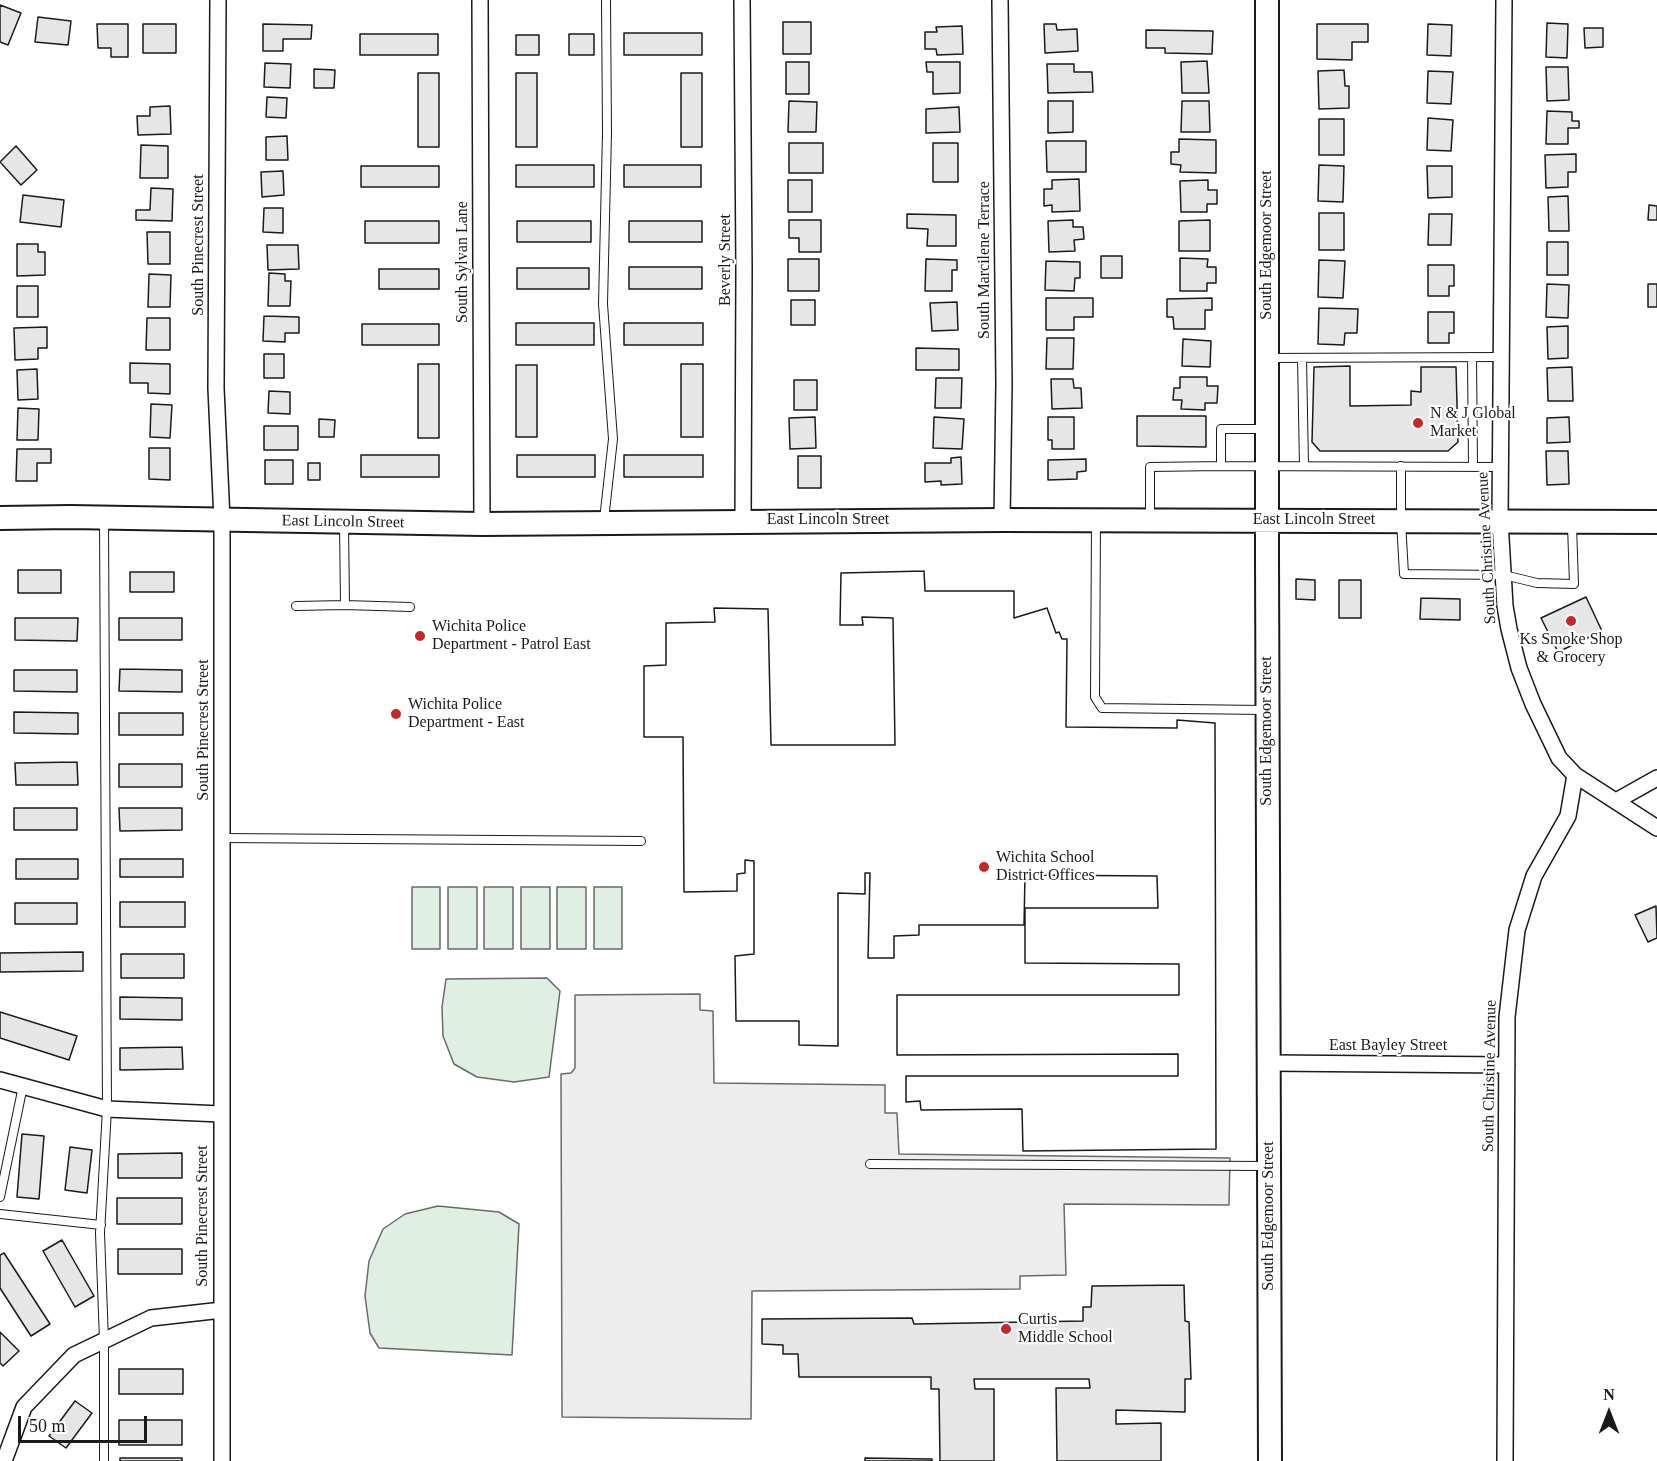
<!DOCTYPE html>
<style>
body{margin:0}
#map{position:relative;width:1657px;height:1461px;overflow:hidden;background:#fff;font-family:Georgia,serif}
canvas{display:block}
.north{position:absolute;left:1579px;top:1383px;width:60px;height:60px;-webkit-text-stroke:4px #fff;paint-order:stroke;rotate:0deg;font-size:16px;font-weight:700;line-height:24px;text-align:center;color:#1a1a1a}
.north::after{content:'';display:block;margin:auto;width:21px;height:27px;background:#1a1a1a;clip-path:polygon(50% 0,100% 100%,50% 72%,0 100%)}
.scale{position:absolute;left:18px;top:1416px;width:129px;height:27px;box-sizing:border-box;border:3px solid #1a1a1a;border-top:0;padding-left:8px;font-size:18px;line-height:21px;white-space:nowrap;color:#1a1a1a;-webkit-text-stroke:4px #fff;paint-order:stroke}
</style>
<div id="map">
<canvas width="1657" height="1461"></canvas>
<div class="north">N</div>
<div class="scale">50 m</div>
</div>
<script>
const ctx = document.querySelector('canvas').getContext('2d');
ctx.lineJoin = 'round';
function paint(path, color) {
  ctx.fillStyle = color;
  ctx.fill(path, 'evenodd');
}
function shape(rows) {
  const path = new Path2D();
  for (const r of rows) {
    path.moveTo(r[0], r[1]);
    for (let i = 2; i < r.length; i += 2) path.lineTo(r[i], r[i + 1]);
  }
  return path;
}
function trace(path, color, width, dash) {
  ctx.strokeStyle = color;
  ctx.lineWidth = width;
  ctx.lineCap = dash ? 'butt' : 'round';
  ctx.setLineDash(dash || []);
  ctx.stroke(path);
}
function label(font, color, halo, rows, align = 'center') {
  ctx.font = font + ' Georgia,serif';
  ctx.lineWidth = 4.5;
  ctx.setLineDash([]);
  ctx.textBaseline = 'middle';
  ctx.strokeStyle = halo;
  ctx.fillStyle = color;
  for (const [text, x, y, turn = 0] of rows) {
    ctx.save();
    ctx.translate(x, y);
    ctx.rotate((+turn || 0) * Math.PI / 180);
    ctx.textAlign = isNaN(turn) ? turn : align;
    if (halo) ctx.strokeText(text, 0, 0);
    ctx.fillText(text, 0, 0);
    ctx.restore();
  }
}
const green = shape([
 [440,887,440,949,412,949,412,887,440,887],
 [448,887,477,887,477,949,448,949,448,887],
 [513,887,513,949,484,949,484,887,513,887],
 [521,887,550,887,550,949,521,949,521,887],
 [557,887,586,887,586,949,557,949,557,887],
 [594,887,622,887,622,949,594,949,594,887],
 [547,978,560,991,549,1077,514,1082,477,1077,454,1064,443,1036,442,1007,446,979,547,978],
 [438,1206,499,1212,519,1224,512,1355,379,1348,370,1333,365,1296,369,1261,383,1229,405,1214,438,1206]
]);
const parking = shape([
 [700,994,700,1010,713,1011,714,1083,885,1085,885,1113,897,1113,899,1154,1230,1158,1229,1205,1064,1204,1066,1275,1020,1276,1020,1289,752,1291,751,1419,562,1417,561,1074,571,1073,575,1068,575,995,700,994]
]);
const building = shape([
 [0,5,21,13,8,45,0,42,0,5],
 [38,17,71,21,68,45,35,42,38,17],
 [783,22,811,22,811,54,783,54,783,22],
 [1547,23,1568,24,1567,58,1546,57,1547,23],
 [97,24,128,24,128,57,111,57,111,48,98,48,97,24],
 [143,24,176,24,176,53,143,53,143,24],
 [263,24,312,25,311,39,283,39,283,51,263,51,263,24],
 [1044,24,1056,24,1057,30,1077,29,1078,51,1045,53,1044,24],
 [1317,24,1368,24,1368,42,1352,42,1352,60,1317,59,1317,24],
 [1428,24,1452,25,1451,56,1427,55,1428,24],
 [962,26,963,54,937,55,936,49,925,49,925,32,937,32,936,27,962,26],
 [1584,28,1603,28,1603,47,1585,48,1584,28],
 [1146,30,1213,31,1212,54,1165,53,1165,48,1146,48,1146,30],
 [624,33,702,33,702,55,624,55,624,33],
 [360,34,438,34,438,55,360,55,360,34],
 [569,34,594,34,594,55,569,55,569,34],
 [516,35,539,35,539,55,516,55,516,35],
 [1207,61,1209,93,1182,93,1181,62,1207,61],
 [786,62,809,62,809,94,786,94,786,62],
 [926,62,960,62,960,93,933,94,933,72,927,72,926,62],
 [265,63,291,64,290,88,264,87,265,63],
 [1047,64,1074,64,1074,72,1092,72,1093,92,1048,93,1047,64],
 [1546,67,1568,67,1569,100,1547,101,1546,67],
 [314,69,335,70,334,88,314,88,314,69],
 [1344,70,1345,86,1349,86,1349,108,1319,109,1318,71,1344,70],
 [1428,71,1453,72,1451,104,1427,103,1428,71],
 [418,73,439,73,439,147,418,147,418,73],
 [516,73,537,73,537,147,516,147,516,73],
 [681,73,702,73,702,147,681,147,681,73],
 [267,97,287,98,286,118,266,117,267,97],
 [789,101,817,102,816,132,788,132,789,101],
 [1048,101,1073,101,1073,132,1048,133,1048,101],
 [1182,101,1209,101,1210,132,1181,132,1182,101],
 [170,106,171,134,138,135,137,116,150,116,150,107,170,106],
 [959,107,960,132,926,133,926,109,959,107],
 [1547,111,1572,112,1572,121,1579,121,1579,128,1568,128,1568,144,1546,144,1547,111],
 [1428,118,1453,120,1451,151,1427,150,1428,118],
 [1319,119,1344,119,1344,155,1319,155,1319,119],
 [287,136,288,160,266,160,266,137,287,136],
 [1179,139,1216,140,1216,173,1180,172,1181,165,1171,164,1171,152,1179,152,1179,139],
 [1046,141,1086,141,1086,172,1047,172,1046,141],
 [789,143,823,143,823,173,789,173,789,143],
 [933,143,958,143,958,182,933,182,933,143],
 [141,145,168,146,168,178,140,178,141,145],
 [16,146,37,170,21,185,0,162,16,146],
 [1576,154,1576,172,1568,172,1568,187,1546,188,1545,155,1576,154],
 [516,165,594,165,594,187,516,187,516,165],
 [624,165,701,165,701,187,624,187,624,165],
 [1319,165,1344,166,1343,202,1318,201,1319,165],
 [361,166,439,166,439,187,361,187,361,166],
 [1427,166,1452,166,1452,197,1428,198,1427,166],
 [283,171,284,195,262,197,261,172,283,171],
 [1079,179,1080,211,1052,212,1052,205,1044,206,1044,189,1052,189,1052,180,1079,179],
 [788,180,812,180,812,212,788,212,788,180],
 [1208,180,1208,190,1217,190,1217,204,1207,204,1207,212,1181,212,1180,181,1208,180],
 [151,188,173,189,172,221,136,220,136,210,150,210,151,188],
 [23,195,64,200,61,227,20,222,23,195],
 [1568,196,1569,231,1549,231,1548,197,1568,196],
 [1649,205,1657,206,1657,220,1648,220,1649,205],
 [264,208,283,208,283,233,263,232,264,208],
 [1319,213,1344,213,1344,250,1319,250,1319,213],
 [907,214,956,215,956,246,927,246,928,229,907,228,907,214],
 [1429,214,1452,214,1451,245,1428,245,1429,214],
 [789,220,821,220,821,252,799,252,799,238,789,238,789,220],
 [1073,220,1073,227,1083,227,1084,239,1074,240,1075,251,1049,252,1048,221,1073,220],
 [1210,220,1210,251,1179,251,1179,221,1210,220],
 [365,221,439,221,439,243,365,243,365,221],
 [517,221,591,221,591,242,517,242,517,221],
 [629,221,702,221,702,242,629,242,629,221],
 [147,232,170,232,170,264,148,264,147,232],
 [1547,242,1568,242,1568,275,1547,275,1547,242],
 [17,244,38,244,38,252,45,252,45,275,17,276,17,244],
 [267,245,298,245,299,269,268,270,267,245],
 [1101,256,1122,256,1122,278,1101,278,1101,256],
 [1180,258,1208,259,1207,267,1216,267,1216,283,1207,283,1207,291,1180,291,1180,258],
 [788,259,819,259,819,291,788,291,788,259],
 [926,259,957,260,957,270,952,270,952,291,925,291,926,259],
 [1319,260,1345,261,1343,298,1318,297,1319,260],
 [1046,261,1080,262,1080,278,1075,278,1074,291,1045,290,1046,261],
 [1428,265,1454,265,1454,286,1449,286,1449,296,1428,296,1428,265],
 [629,267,702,267,702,289,629,289,629,267],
 [517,268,589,268,589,289,517,289,517,268],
 [379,269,439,269,439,289,379,289,379,269],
 [269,273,285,274,285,281,291,281,290,306,268,306,269,273],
 [149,274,171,275,170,307,148,307,149,274],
 [1547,284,1569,285,1568,318,1546,317,1547,284],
 [1648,284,1657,284,1657,307,1648,307,1648,284],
 [17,286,38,286,38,317,17,317,17,286],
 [1046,298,1093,298,1093,317,1074,317,1074,330,1046,330,1046,298],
 [1212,298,1212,310,1205,310,1205,329,1174,329,1173,317,1167,317,1167,299,1212,298],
 [791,300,815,300,815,325,791,325,791,300],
 [957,302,958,330,932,331,930,303,957,302],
 [1319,308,1358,309,1357,333,1345,333,1344,345,1318,344,1319,308],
 [1428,312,1454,312,1454,333,1449,333,1449,343,1428,343,1428,312],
 [264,316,299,317,299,333,285,333,285,342,263,341,264,316],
 [147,318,170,318,170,350,146,350,147,318],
 [516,323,594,323,594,345,516,345,516,323],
 [624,323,703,323,703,345,624,345,624,323],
 [362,324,439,324,439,345,362,345,362,324],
 [1568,326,1568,358,1548,359,1547,327,1568,326],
 [47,327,47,348,38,348,38,359,15,360,14,328,47,327],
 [1047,338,1074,338,1073,369,1046,369,1047,338],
 [1183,339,1211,341,1210,367,1182,366,1183,339],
 [916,348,959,349,959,370,916,370,916,348],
 [264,354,284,354,284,378,264,378,264,354],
 [130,363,170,364,170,394,148,393,148,383,130,383,130,363],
 [418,364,439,364,439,438,418,438,418,364],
 [681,364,703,364,703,437,681,437,681,364],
 [516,365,537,365,537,437,516,437,516,365],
 [1350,366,1350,406,1411,405,1411,391,1421,392,1421,367,1456,367,1458,442,1448,451,1320,451,1312,442,1314,367,1350,366],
 [1572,367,1573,401,1548,401,1547,368,1572,367],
 [37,369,38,399,18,400,17,370,37,369],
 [1180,377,1207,377,1207,386,1218,386,1217,403,1205,403,1205,410,1181,409,1182,400,1173,400,1174,388,1180,388,1180,377],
 [936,378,962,378,961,408,935,408,936,378],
 [1051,379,1073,379,1074,388,1081,388,1082,408,1052,409,1051,379],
 [794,380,817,380,817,410,794,410,794,380],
 [269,391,290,392,290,414,268,413,269,391],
 [151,404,172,405,170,438,150,437,151,404],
 [18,408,39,409,38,440,17,440,18,408],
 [1137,416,1206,416,1206,447,1137,446,1137,416],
 [815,417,816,448,790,449,789,418,815,417],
 [934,417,964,419,962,449,933,448,934,417],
 [1048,417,1074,417,1074,449,1052,449,1052,440,1048,440,1048,417],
 [1569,417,1570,442,1547,443,1547,418,1569,417],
 [319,419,335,420,334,437,319,437,319,419],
 [264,426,298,426,298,450,264,450,264,426],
 [149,448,170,448,170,480,149,479,149,448],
 [17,449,51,449,51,463,37,463,37,481,16,481,17,449],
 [1546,451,1568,451,1569,484,1547,485,1546,451],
 [361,455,439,455,439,477,361,477,361,455],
 [517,455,595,455,595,477,517,477,517,455],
 [624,455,703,455,703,477,624,477,624,455],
 [798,456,821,456,821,488,798,488,798,456],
 [961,457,962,484,941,485,941,481,925,482,925,463,951,463,951,458,961,457],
 [1086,459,1086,471,1077,472,1077,479,1048,480,1048,460,1086,459],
 [265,460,293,460,293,484,265,484,265,460],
 [308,463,320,463,320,480,308,480,308,463],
 [18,570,61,570,61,593,18,593,18,570],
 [924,571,925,591,1014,591,1014,618,1047,608,1056,633,1059,632,1062,639,1067,639,1066,727,1177,728,1177,720,1215,723,1216,1149,1023,1151,1022,1109,921,1110,920,1101,906,1102,906,1076,1178,1076,1178,1054,897,1055,897,995,1179,995,1179,964,1025,963,1025,908,1158,908,1157,876,1025,875,1024,925,919,925,919,935,894,936,894,958,868,958,870,873,865,873,865,894,838,893,838,1046,799,1045,799,1021,736,1021,735,956,754,954,754,861,745,860,745,873,737,874,737,891,684,892,683,737,644,737,644,666,666,665,666,623,715,622,714,608,768,609,771,745,895,745,893,618,862,617,863,625,840,625,841,573,924,571],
 [924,571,925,591,1014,591,1014,618,1047,608,1056,633,1059,632,1062,639,1067,639,1066,727,1177,728,1177,720,1215,723,1216,1149,1023,1151,1022,1109,921,1110,920,1101,906,1102,906,1076,1178,1076,1178,1054,897,1055,897,995,1179,995,1179,964,1025,963,1025,908,1158,908,1157,876,1025,875,1024,925,919,925,919,935,894,936,894,958,868,958,870,873,865,873,865,894,838,893,838,1046,799,1045,799,1021,736,1021,735,956,754,954,754,861,745,860,745,873,737,874,737,891,684,892,683,737,644,737,644,666,666,665,666,623,715,622,714,608,768,609,771,745,895,745,893,618,862,617,863,625,840,625,841,573,924,571],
 [130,572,174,572,174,592,130,592,130,572],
 [1296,579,1315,580,1315,600,1296,599,1296,579],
 [1339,580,1361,580,1361,618,1339,618,1339,580],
 [1586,597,1602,631,1558,652,1541,618,1586,597],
 [1421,598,1460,599,1460,620,1420,619,1421,598],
 [15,618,78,618,77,641,15,640,15,618],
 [119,618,182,618,182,640,119,640,119,618],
 [120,669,182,670,182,692,119,691,120,669],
 [14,670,77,670,77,692,14,691,14,670],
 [14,712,78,713,78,734,14,733,14,712],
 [119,713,183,713,183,735,119,735,119,713],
 [77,762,78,785,16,785,15,763,77,762],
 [119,764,182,764,182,787,119,787,119,764],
 [14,808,77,808,77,830,14,830,14,808],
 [119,808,182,808,182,830,120,831,119,808],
 [16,859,78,859,78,879,16,879,16,859],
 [120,859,183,859,183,877,120,877,120,859],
 [120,902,185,902,185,927,120,927,120,902],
 [15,903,77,903,77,924,15,924,15,903],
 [1656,906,1657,938,1648,942,1635,915,1656,906],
 [83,952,83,971,0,972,0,953,83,952],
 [121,954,184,954,184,978,121,978,121,954],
 [120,997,182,998,182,1020,120,1019,120,997],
 [0,1012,77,1036,69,1060,0,1038,0,1012],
 [182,1047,183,1069,120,1070,120,1048,182,1047],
 [22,1134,44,1136,39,1199,17,1197,22,1134],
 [70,1147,92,1150,87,1193,65,1190,70,1147],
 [182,1153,182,1178,118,1178,118,1154,182,1153],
 [117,1198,182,1198,182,1224,117,1224,117,1198],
 [62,1240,94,1296,75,1307,43,1251,62,1240],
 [118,1249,182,1249,182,1274,118,1274,118,1249],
 [4,1253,50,1324,31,1336,0,1288,0,1255,4,1253],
 [1184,1285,1185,1321,1189,1322,1191,1379,1185,1379,1185,1412,1116,1410,1116,1424,1161,1423,1161,1461,1057,1461,1056,1388,1090,1388,1089,1379,974,1379,975,1389,994,1389,994,1461,940,1461,939,1389,931,1389,931,1377,799,1377,798,1354,783,1354,783,1345,762,1344,762,1319,912,1318,914,1324,1083,1321,1083,1307,1091,1307,1092,1286,1184,1285],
 [0,1332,19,1351,3,1366,0,1363,0,1332],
 [119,1369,183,1369,183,1394,119,1394,119,1369],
 [75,1401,92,1413,66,1448,49,1436,75,1401],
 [119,1420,182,1420,182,1445,119,1445,119,1420],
 [120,1458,182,1458,182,1461,120,1461,120,1458],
 [865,1458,932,1459,932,1461,865,1461,865,1458]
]);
const lane = shape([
 [1472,357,1473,467],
 [1268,358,1501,357],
 [1302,358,1304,466],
 [1221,466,1500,467],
 [1401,466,1401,521,1404,574,1504,575,1537,583,1574,584,1572,525],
 [104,520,107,1109,100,1233,104,1341,104,1461],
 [604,520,613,439,603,304,607,133,606,0],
 [1150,520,1150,467,1221,466,1221,429,1265,429],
 [1096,521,1095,697,1102,708,1264,710],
 [345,605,410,607],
 [296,606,345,605,344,523],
 [222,838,641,841],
 [870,1164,1267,1166],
 [0,1197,23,1086],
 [0,1214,101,1225]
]);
const street = shape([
 [218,0,216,388,222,520,222,1461],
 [480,0,482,524],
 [742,0,744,269,743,521],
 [1000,0,1004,384,1002,520],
 [1504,0,1500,521,1505,606,1509,629,1519,668,1533,704,1559,758,1575,775,1657,828],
 [1616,801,1657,778],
 [1268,1063,1507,1065],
 [0,1080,107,1109,221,1114],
 [4,1461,24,1407,74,1355,151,1318,222,1310],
 [1505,1461,1507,1017,1517,930,1534,876,1568,816,1575,775]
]);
const secondary = shape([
 [1267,0,1267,557,1270,1461],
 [0,518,70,517,482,524,1002,520,1657,522]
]);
const markers = [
 [1418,423,6,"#c62828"],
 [1571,621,6,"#c62828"],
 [420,636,6,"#c62828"],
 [396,714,6,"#c62828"],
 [984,867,6,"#c62828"],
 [1006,1329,6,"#c62828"]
];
const streetNames = [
 ["South Pinecrest Street",199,245,-90],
 ["South Edgemoor Street",1267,245,-90],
 ["Beverly Street",726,260,-90],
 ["South Marcilene Terrace",985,260,-90],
 ["South Sylvan Lane",463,262,-90],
 ["East Lincoln Street",828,520],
 ["East Lincoln Street",1314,520],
 ["East Lincoln Street",343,522,1],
 ["South Christine Avenue",1487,548,-93],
 ["South Pinecrest Street",204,730,-90],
 ["South Edgemoor Street",1267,731,-90],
 ["East Bayley Street",1388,1046],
 ["South Christine Avenue",1490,1076,-89],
 ["South Pinecrest Street",203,1216,-90],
 ["South Edgemoor Street",1269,1216,-90]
];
const poiNames = [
 ["N & J Global",1430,414],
 ["Market",1430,432],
 ["Wichita Police",432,627],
 ["Department - Patrol East",432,645],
 ["Ks Smoke Shop",1571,640,"center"],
 ["& Grocery",1571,658,"center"],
 ["Wichita Police",408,705],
 ["Department - East",408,723],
 ["Wichita School",996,858],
 ["District Offices",996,876],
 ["Curtis",1018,1320],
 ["Middle School",1018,1338]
];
paint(green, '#e0efe3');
trace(green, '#6a6a6a', 1.5);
paint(parking, '#ededed');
trace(parking, '#6a6a6a', 1.5);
paint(building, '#e6e6e6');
trace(building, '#1a1a1a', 1.5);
trace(lane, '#1a1a1a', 10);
trace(street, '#1a1a1a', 18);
trace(secondary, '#1a1a1a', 26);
trace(lane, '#fff', 8);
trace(street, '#fff', 15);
trace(secondary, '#fff', 22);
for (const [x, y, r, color] of markers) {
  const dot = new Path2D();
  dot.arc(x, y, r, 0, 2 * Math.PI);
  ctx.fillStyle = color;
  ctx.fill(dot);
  trace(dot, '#fff', 2);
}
label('16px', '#1a1a1a', '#fff', streetNames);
label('16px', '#1a1a1a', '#fff', poiNames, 'left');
</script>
